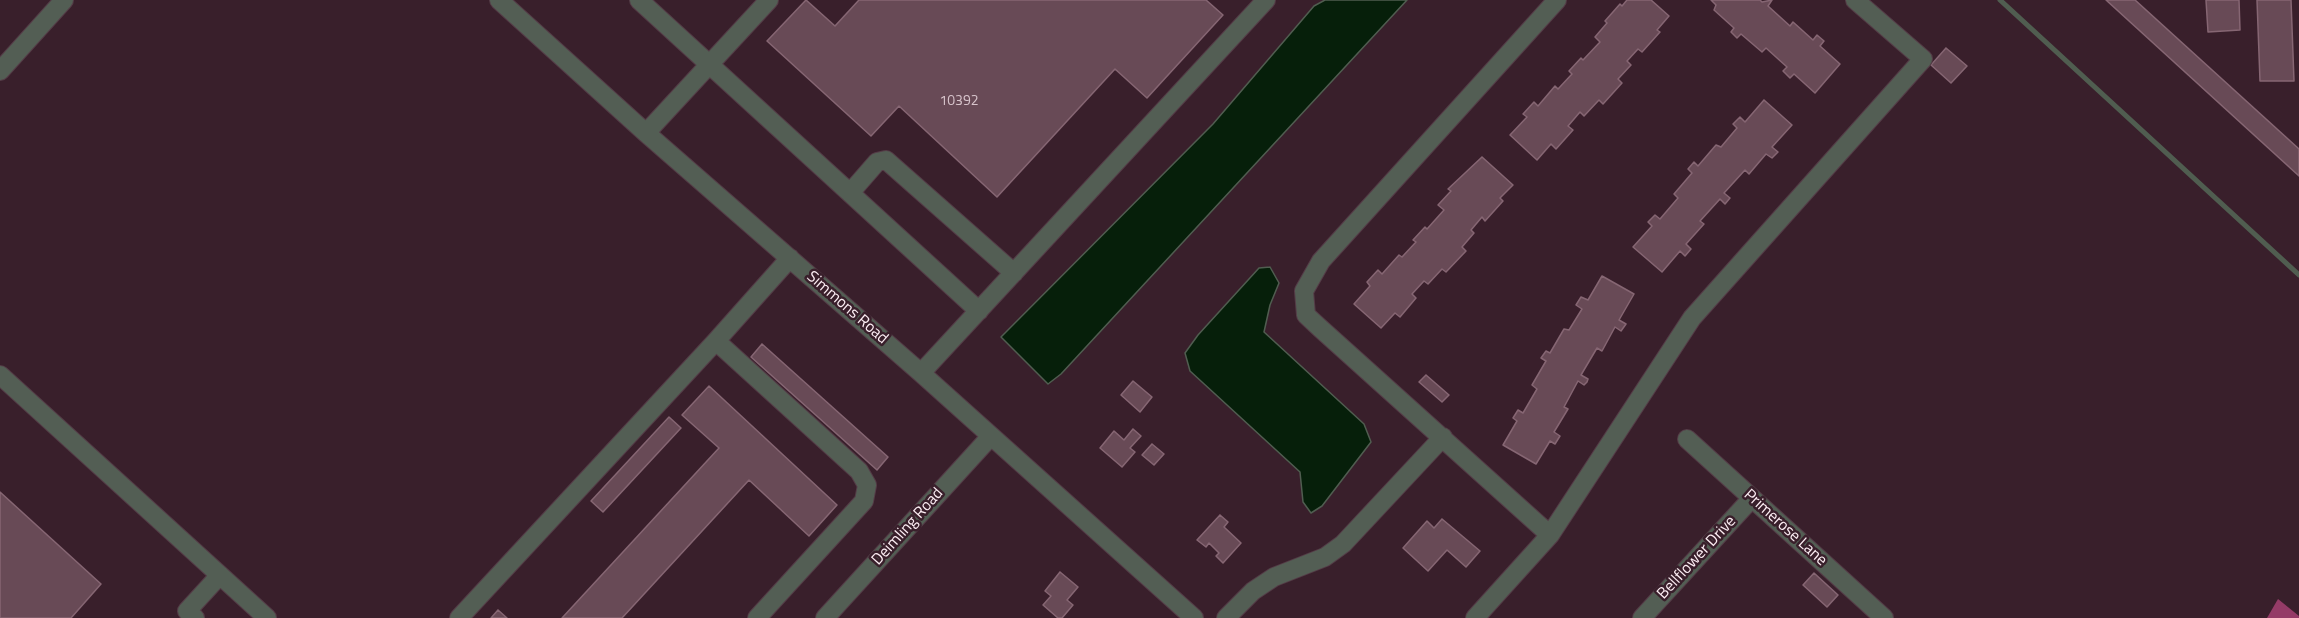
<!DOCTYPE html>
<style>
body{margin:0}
canvas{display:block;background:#391f2b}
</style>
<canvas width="2299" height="618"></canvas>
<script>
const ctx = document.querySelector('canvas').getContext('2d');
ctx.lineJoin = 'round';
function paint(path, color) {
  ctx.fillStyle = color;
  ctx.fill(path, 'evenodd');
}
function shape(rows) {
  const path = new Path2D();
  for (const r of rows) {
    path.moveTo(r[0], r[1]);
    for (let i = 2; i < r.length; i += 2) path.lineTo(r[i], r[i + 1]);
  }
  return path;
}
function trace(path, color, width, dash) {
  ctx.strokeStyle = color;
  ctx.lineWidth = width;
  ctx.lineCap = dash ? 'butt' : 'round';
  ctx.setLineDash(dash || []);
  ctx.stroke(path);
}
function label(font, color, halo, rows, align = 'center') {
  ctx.font = font + ' "Titillium Web",sans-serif';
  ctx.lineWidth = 5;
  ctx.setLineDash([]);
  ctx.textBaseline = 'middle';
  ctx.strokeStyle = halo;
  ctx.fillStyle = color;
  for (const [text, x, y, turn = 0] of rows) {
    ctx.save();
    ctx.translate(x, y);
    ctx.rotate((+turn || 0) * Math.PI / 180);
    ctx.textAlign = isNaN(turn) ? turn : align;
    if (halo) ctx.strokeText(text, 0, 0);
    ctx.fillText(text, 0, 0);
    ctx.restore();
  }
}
const forest = shape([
 [2278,599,2299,616,2299,618,2267,618]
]);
const water = shape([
 [1325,0,1407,0,1061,374,1048,384,1001,337,1213,124,1314,6,1325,0],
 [1270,267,1279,283,1270,305,1264,332,1364,424,1371,442,1322,506,1311,513,1303,502,1300,472,1190,371,1185,353,1198,335,1259,268,1270,267]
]);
const stream = shape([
 [2000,0,2299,275]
]);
const building = shape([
 [806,0,835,26,859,0,1206,0,1223,15,1147,98,1115,69,997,197,899,106,871,136,767,41,806,0],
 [1627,0,1651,0,1669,16,1657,30,1660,32,1642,52,1638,49,1627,61,1631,65,1618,79,1622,83,1603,104,1599,100,1584,116,1580,112,1568,126,1573,130,1556,149,1551,144,1537,160,1510,135,1527,117,1523,114,1534,102,1538,106,1555,86,1558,89,1572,74,1569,71,1581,58,1583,60,1600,42,1595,37,1607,23,1605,21,1620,4,1622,6,1627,0],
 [1711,0,1760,0,1762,2,1772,0,1768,6,1790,26,1793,22,1813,40,1817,35,1824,41,1820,46,1840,64,1815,93,1794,74,1790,78,1783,71,1787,67,1766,48,1762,52,1741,34,1737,38,1731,32,1734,28,1714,10,1716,5,1711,0],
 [2106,0,2135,0,2299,149,2299,176,2106,0],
 [2206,0,2239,0,2240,30,2208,32,2206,0],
 [2257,0,2291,0,2294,81,2260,81,2257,0],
 [1946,48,1967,66,1951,83,1931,65,1946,48],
 [1764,100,1792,125,1772,147,1778,152,1772,158,1766,154,1749,174,1745,170,1724,193,1730,198,1725,204,1720,199,1700,221,1704,224,1686,244,1691,249,1685,256,1680,251,1662,272,1633,247,1652,226,1648,222,1655,215,1660,219,1678,198,1674,194,1692,173,1688,169,1694,162,1698,166,1716,145,1721,147,1737,128,1733,124,1740,117,1745,122,1764,100],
 [1482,157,1513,185,1500,198,1503,201,1485,221,1482,217,1471,230,1474,233,1462,247,1466,251,1446,272,1442,269,1428,284,1424,281,1412,294,1416,298,1400,317,1395,313,1381,328,1354,304,1370,286,1367,282,1378,270,1382,274,1399,255,1402,257,1416,242,1413,240,1425,227,1427,229,1444,210,1438,205,1451,191,1448,189,1482,157],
 [1602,276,1634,294,1619,320,1626,324,1621,331,1615,327,1602,351,1597,348,1581,375,1588,379,1587,382,1584,385,1578,381,1564,407,1568,409,1554,432,1560,436,1555,444,1550,441,1536,464,1503,445,1517,421,1513,418,1518,410,1523,413,1537,389,1532,385,1546,361,1541,358,1546,351,1550,353,1564,329,1569,330,1582,309,1576,305,1581,297,1588,300,1602,276],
 [762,344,888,457,877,470,751,357,762,344],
 [1426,375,1449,395,1442,402,1419,382,1426,375],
 [1133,381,1152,397,1140,412,1121,395,1133,381],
 [709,386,837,505,809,536,749,480,622,618,562,618,719,448,682,415,709,386],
 [669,417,681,428,603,512,591,501,669,417],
 [1133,429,1141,436,1130,448,1135,452,1122,467,1100,448,1114,431,1124,440,1133,429],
 [1152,444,1164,454,1154,465,1142,455,1152,444],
 [0,492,101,584,71,618,0,618,0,492],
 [1220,515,1228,522,1224,527,1241,543,1223,563,1216,556,1219,553,1209,543,1206,547,1197,540,1220,515],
 [1442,519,1480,551,1466,567,1447,550,1428,571,1403,548,1427,521,1434,528,1442,519],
 [1060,572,1078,587,1067,600,1073,605,1062,618,1058,618,1043,605,1051,596,1045,591,1060,572],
 [1814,573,1838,595,1827,607,1803,585,1814,573],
 [498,610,507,618,491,618,498,610]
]);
const minor = shape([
 [499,0,646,133,921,373,1194,618],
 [639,0,979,311],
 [0,71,64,0],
 [646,133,769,0],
 [850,193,877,162,886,160,1014,273],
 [716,341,859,471,867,485,864,501,757,618],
 [921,373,1266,0],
 [0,375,267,618],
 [1687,439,1884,618],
 [1550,535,1320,328,1306,315,1304,291,1321,261,1557,0],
 [195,618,187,611,220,575],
 [459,618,716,341,790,258],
 [825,618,991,436],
 [1226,618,1253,591,1274,577,1325,557,1343,544,1443,437],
 [1475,618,1550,535,1692,318,1923,59,1855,0],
 [1642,618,1752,498]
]);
const numberNames = [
 ["10392",959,102]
];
const streetNames = [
 ["Simmons Road",847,308,41],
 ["Deimling Road",908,527,-48],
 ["Primerose Lane",1785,528,42],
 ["Bellflower Drive",1697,558,-47]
];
paint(forest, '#953b67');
paint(water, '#061f0a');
trace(water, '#505d50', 1.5);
trace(stream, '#505d50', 5);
paint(building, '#684a56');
trace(building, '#866673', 1.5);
trace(minor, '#543c47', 20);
trace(minor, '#535e54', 18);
label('14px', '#d8c5cc', null, numberNames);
label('16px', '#fdeef4', '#391f2b', streetNames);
</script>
